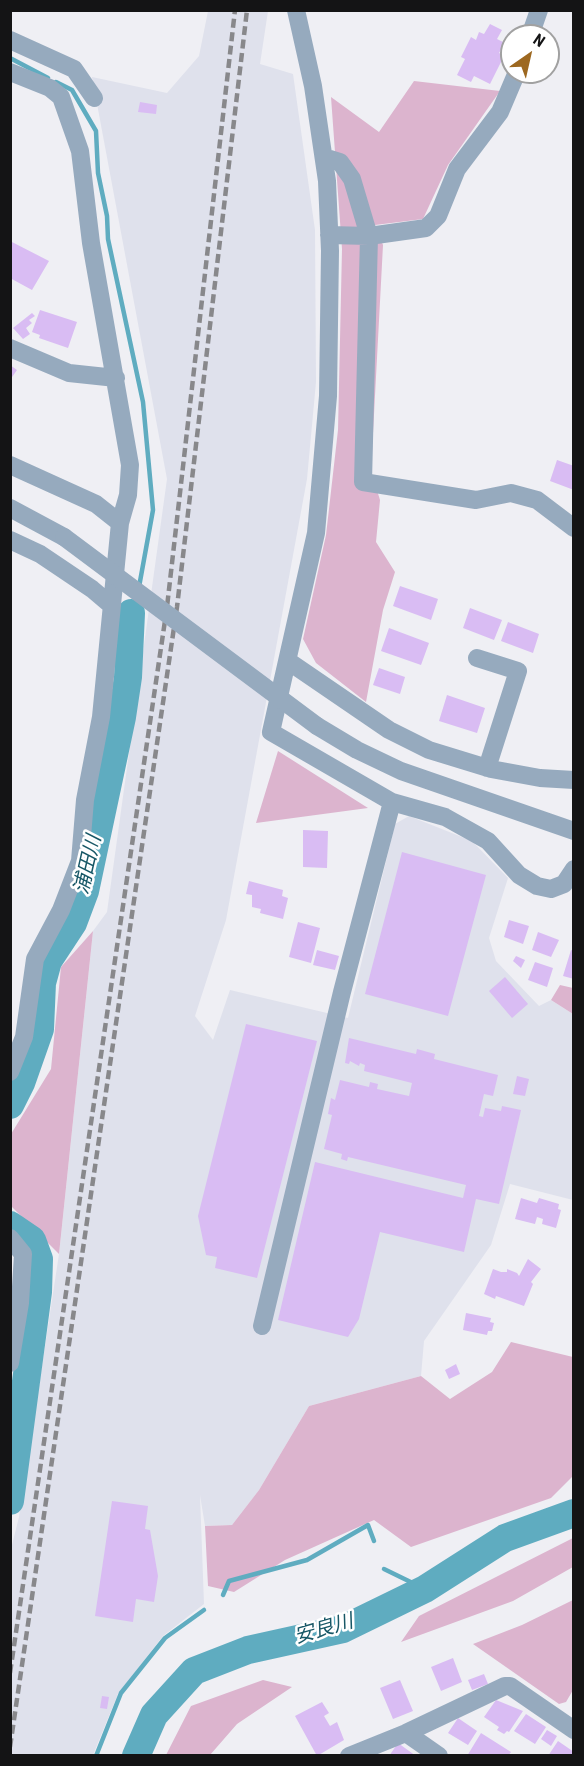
<!DOCTYPE html>
<meta charset="utf-8">
<style>
body{margin:0}
#map{position:relative;width:584px;height:1766px;overflow:hidden;background:#efeff4;font-family:"Roboto Condensed",sans-serif}
canvas{display:block}
.frame{position:absolute;inset:0;border:12px solid #141415;pointer-events:none}
.north{position:absolute;left:500px;top:24px;width:60px;height:60px;box-sizing:border-box;background:#fff;border:2px solid #a1a1a1;border-radius:50%;rotate:34deg;font-size:16px;font-weight:700;line-height:24px;text-align:center;color:#141415}
.north::after{content:'';display:block;margin:auto;width:21px;height:27px;background:#9d6820;clip-path:polygon(50% 0,100% 100%,50% 72%,0 100%)}
</style>
<div id="map">
<canvas width="584" height="1766"></canvas>
<div class="frame"></div>
<div class="north">N</div>
</div>
<script>
const ctx = document.querySelector('canvas').getContext('2d');
ctx.lineJoin = 'round';
function paint(path, color) {
  ctx.fillStyle = color;
  ctx.fill(path, 'evenodd');
}
function shape(rows) {
  const path = new Path2D();
  for (const r of rows) {
    path.moveTo(r[0], r[1]);
    for (let i = 2; i < r.length; i += 2) path.lineTo(r[i], r[i + 1]);
  }
  return path;
}
function trace(path, color, width, dash) {
  ctx.strokeStyle = color;
  ctx.lineWidth = width;
  ctx.lineCap = dash ? 'butt' : 'round';
  ctx.setLineDash(dash || []);
  ctx.stroke(path);
}
function label(font, color, halo, rows, align = 'center') {
  ctx.font = font + ' "Roboto Condensed","Noto Sans JP",sans-serif';
  ctx.lineWidth = 5;
  ctx.setLineDash([]);
  ctx.textBaseline = 'middle';
  ctx.strokeStyle = halo;
  ctx.fillStyle = color;
  for (const [text, x, y, turn = 0] of rows) {
    ctx.save();
    ctx.translate(x, y);
    ctx.rotate((+turn || 0) * Math.PI / 180);
    ctx.textAlign = isNaN(turn) ? turn : align;
    if (halo) ctx.strokeText(text, 0, 0);
    ctx.fillText(text, 0, 0);
    ctx.restore();
  }
}
const built = shape([
 [208,11,268,11,260,64,293,74,315,230,316,382,307,479,226,920,195,1016,213,1040,230,990,348,1018,395,824,409,816,472,841,508,878,489,938,496,961,539,1006,551,1000,573,1014,573,1200,510,1184,491,1245,424,1341,421,1376,309,1406,259,1490,232,1525,205,1526,200,1495,204,1604,163,1636,118,1694,93,1755,11,1756,11,1549,19,1517,59,1254,93,931,107,912,167,479,92,77,167,93,199,56]
]);
const green = shape([
 [414,81,500,91,448,165,423,219,375,225,383,245,371,471,380,500,376,542,395,572,383,610,366,702,316,663,303,639,326,535,338,430,342,249,331,97,379,132],
 [278,751,368,808,256,823],
 [93,931,59,1254,11,1206,11,1134,51,1069,61,967],
 [560,985,573,988,573,1014,551,1000],
 [511,1342,573,1357,573,1476,551,1498,411,1547,374,1520,285,1560,234,1592,208,1586,205,1526,232,1525,259,1490,309,1406,421,1376,450,1399,492,1372],
 [573,1538,573,1567,513,1601,401,1642,419,1616],
 [573,1600,573,1690,566,1702,559,1704,473,1644,522,1625],
 [263,1680,292,1687,237,1724,210,1755,166,1755,191,1706]
]);
const stream = shape([
 [10,58,48,78],
 [56,82,72,90,96,131,98,173,107,216,108,239,143,402,153,510,139,587],
 [131,613,137,595],
 [384,1569,425,1589],
 [223,1595,229,1581,307,1560,368,1525,374,1541],
 [96,1756,121,1693,165,1638,204,1610]
]);
const river = shape([
 [10,1105,21,1083,40,1029,42,983,48,961,73,923,85,891,122,717,128,677,131,613],
 [10,1225,32,1240,39,1259,38,1292,10,1501],
 [136,1756,154,1715,194,1671,248,1650,343,1629,425,1589,505,1538,574,1513]
]);
const building = shape([
 [490,24,502,30,497,39,505,43,499,53,504,56,490,84,474,76,471,82,457,75,465,59,461,57,471,37,476,40,479,32,484,34],
 [140,102,157,105,156,114,138,112],
 [10,241,49,261,32,290,10,278],
 [40,310,77,322,68,348,39,338,40,335,32,332],
 [32,313,35,316,29,320,32,323,26,328,30,334,23,339,13,328],
 [10,365,17,370,10,380],
 [557,460,574,466,574,490,550,481],
 [400,586,438,599,431,620,393,606],
 [470,608,502,620,494,640,463,628],
 [508,622,539,634,533,653,501,641],
 [389,628,429,643,421,665,381,651],
 [379,668,405,677,400,694,373,685],
 [447,695,485,708,477,733,439,721],
 [303,830,328,831,327,868,303,867],
 [402,852,486,875,448,1016,365,994],
 [249,881,283,890,282,896,288,898,283,919,260,913,261,909,252,907,252,895,246,894],
 [509,920,529,926,523,944,504,937],
 [298,922,320,928,311,963,289,957],
 [538,932,559,940,551,957,532,950],
 [317,950,339,956,335,970,313,965],
 [571,950,574,951,574,979,563,976],
 [516,956,525,960,521,968,513,961],
 [535,962,553,968,547,987,528,980],
 [505,977,528,1004,512,1018,489,991],
 [246,1024,317,1041,257,1278,215,1268,217,1257,206,1255,198,1216],
 [349,1038,416,1054,417,1049,435,1054,434,1059,498,1075,493,1096,484,1094,479,1116,483,1117,485,1108,501,1111,502,1106,521,1110,499,1204,476,1199,464,1252,380,1232,359,1319,348,1337,278,1320,315,1162,463,1198,466,1185,348,1157,347,1161,341,1159,342,1154,324,1149,332,1115,328,1114,331,1098,335,1100,340,1080,369,1087,370,1082,378,1084,377,1089,409,1096,412,1083,364,1071,365,1065,360,1063,359,1066,350,1061,349,1064,345,1063],
 [517,1076,529,1079,525,1096,513,1094],
 [521,1198,537,1203,539,1198,559,1204,558,1209,561,1210,556,1228,542,1224,543,1219,537,1217,535,1224,515,1219],
 [528,1259,541,1269,531,1282,533,1284,524,1306,496,1296,495,1299,484,1294,493,1269,501,1272,507,1272,507,1269,517,1273,519,1276],
 [466,1313,491,1318,490,1322,494,1323,492,1331,488,1331,487,1335,463,1330],
 [456,1364,460,1374,449,1379,445,1370],
 [112,1501,148,1506,145,1529,150,1530,158,1576,154,1602,136,1599,133,1622,95,1616],
 [453,1658,462,1682,441,1691,431,1667],
 [484,1674,488,1684,472,1690,468,1680],
 [400,1680,413,1711,393,1719,380,1688],
 [102,1696,109,1697,107,1709,100,1708],
 [496,1700,523,1711,509,1732,507,1731,504,1734,497,1730,499,1727,484,1717],
 [322,1702,329,1713,324,1716,330,1726,337,1722,344,1740,317,1756,295,1716],
 [526,1714,546,1727,535,1744,514,1731],
 [458,1718,477,1731,468,1745,448,1733],
 [547,1730,557,1736,551,1746,541,1739],
 [481,1733,511,1752,508,1756,467,1756],
 [558,1741,574,1752,574,1756,548,1756],
 [398,1743,416,1756,389,1756]
]);
const minor = shape([
 [296,10,313,86,327,181,330,251,328,396,316,533,271,732,392,802,445,817,488,841,519,875,537,886,551,889,564,884,574,869],
 [530,36,539,10],
 [10,40,74,69,94,98],
 [10,72,50,88,61,97,80,151,91,243,130,465,128,495,120,523,101,717,85,800,80,861,61,910,35,959,24,1037,10,1072],
 [324,157,340,162,352,179,369,236,363,482,476,500,511,493,537,500,574,528],
 [329,235,369,236,426,228,438,216,457,169,500,112,517,72],
 [10,348,69,373,116,378],
 [10,465,96,504,120,523],
 [10,508,64,537],
 [10,540,40,554,92,589,112,606],
 [477,658,518,671,487,768],
 [288,661,389,730,429,750,491,769,540,778,574,780],
 [317,726,357,750,401,771,574,831],
 [10,1238,23,1254,20,1303,10,1363],
 [262,1326,342,992,392,802],
 [406,1733,439,1756],
 [349,1756,406,1733,505,1686,510,1686,574,1730]
]);
const rail = shape([
 [10,1673,167,607,235,10],
 [10,1747,177,607,247,10]
]);
const minorBridge = shape([
 [64,537,317,726]
]);
const waterNames = [
 ["浦田川",89,865,-77],
 ["安良川",324,1630,-16]
];
paint(built, '#dfe1ec');
paint(green, '#dcb4ce');
trace(stream, '#5facc0', 4.5);
trace(river, '#5facc0', 28);
paint(building, '#d9bcf3');
trace(minor, '#96aabe', 18);
trace(rail, '#88888b', 4.5, [9, 4.5]);
trace(minorBridge, '#96aabe', 18);
label('italic 20px', '#175766', '#fff', waterNames);
</script>
